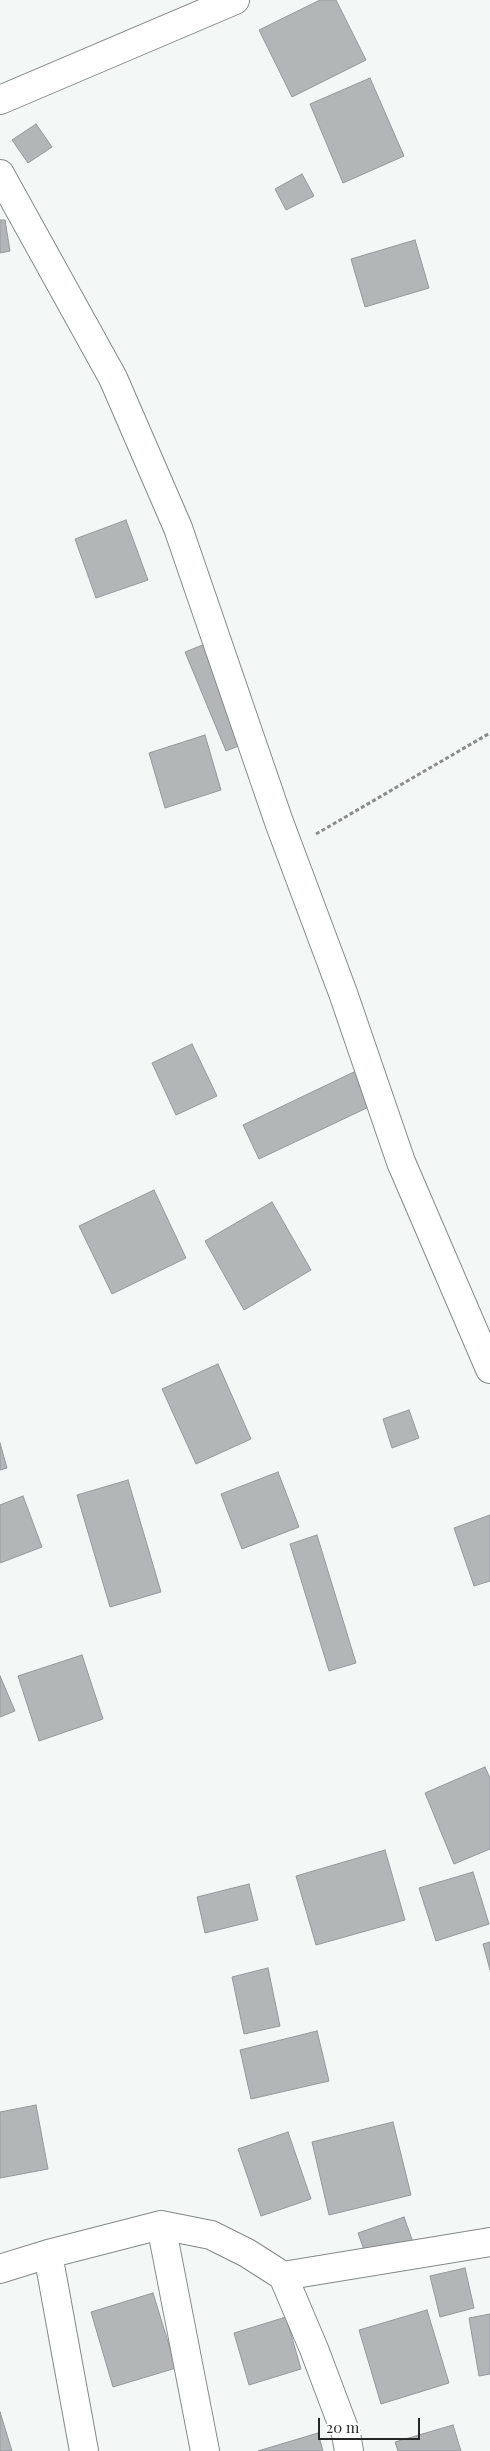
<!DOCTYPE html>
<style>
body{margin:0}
#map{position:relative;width:490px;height:2451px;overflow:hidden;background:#f3f7f6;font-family:"Playfair Display",serif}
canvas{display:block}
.scale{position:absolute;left:318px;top:2418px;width:102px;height:22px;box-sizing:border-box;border:2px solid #262828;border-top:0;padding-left:6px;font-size:15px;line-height:18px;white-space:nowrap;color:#262828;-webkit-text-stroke:4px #fff;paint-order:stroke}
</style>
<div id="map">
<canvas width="490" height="2451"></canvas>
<div class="scale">20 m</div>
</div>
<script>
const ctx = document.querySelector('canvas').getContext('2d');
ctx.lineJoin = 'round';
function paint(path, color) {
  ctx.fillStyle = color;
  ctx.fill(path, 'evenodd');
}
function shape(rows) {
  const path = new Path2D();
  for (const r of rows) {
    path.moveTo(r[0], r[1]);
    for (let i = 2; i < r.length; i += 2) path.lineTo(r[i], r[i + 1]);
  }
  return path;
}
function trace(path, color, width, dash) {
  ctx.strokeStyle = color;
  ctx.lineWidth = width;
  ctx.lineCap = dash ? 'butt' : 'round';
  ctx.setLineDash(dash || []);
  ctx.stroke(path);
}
const building = shape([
 [320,0,336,0,366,60,292,97,259,30,320,0],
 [370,78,404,156,343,183,310,104,370,78],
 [36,124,52,147,28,163,12,140,36,124],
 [302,174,314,196,286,210,275,189,302,174],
 [0,220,5,220,10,251,0,253,0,220],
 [415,240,429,288,365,307,351,259,415,240],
 [126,520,148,580,96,598,75,539,126,520],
 [205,644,246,743,226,751,185,652,205,644],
 [205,735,221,790,165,808,149,753,205,735],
 [192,1044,217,1096,176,1115,152,1063,192,1044],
 [356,1071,373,1105,259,1159,243,1125,356,1071],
 [154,1190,186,1258,112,1294,79,1226,154,1190],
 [272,1202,311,1270,244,1310,205,1241,272,1202],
 [218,1364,251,1439,196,1464,162,1389,218,1364],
 [409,1410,419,1438,392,1448,383,1419,409,1410],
 [0,1443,7,1468,0,1470,0,1443],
 [278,1472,299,1527,242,1549,221,1494,278,1472],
 [128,1480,161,1592,110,1607,77,1495,128,1480],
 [23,1496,42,1547,0,1563,0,1505,23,1496],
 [490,1515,490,1581,474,1586,454,1528,490,1515],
 [317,1535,356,1663,329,1671,290,1544,317,1535],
 [82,1655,103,1719,39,1741,18,1676,82,1655],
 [0,1676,15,1711,0,1717,0,1676],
 [485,1767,490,1778,490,1849,454,1864,425,1793,485,1767],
 [385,1850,405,1920,316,1945,296,1876,385,1850],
 [473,1872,489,1924,436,1941,419,1888,473,1872],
 [249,1884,258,1920,205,1933,197,1897,249,1884],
 [490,1942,490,1970,483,1944,490,1942],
 [268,1968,280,2026,244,2034,232,1977,268,1968],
 [317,2031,329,2081,251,2099,240,2050,317,2031],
 [36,2105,48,2169,0,2178,0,2112,36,2105],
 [393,2122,411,2195,329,2215,312,2142,393,2122],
 [288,2132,311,2199,261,2216,238,2149,288,2132],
 [404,2217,414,2245,368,2261,358,2233,404,2217],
 [465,2268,474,2308,440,2317,430,2276,465,2268],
 [153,2293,176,2368,113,2387,91,2312,153,2293],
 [427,2310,449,2383,381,2404,359,2330,427,2310],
 [490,2314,490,2374,479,2376,469,2318,490,2314],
 [286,2317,301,2369,249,2385,234,2333,286,2317],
 [0,2412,12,2451,0,2451,0,2412],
 [453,2425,461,2451,398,2451,395,2442,453,2425],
 [318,2433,323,2451,258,2451,318,2433]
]);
const path = shape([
 [316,834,490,733]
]);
const minor = shape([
 [0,100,235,0],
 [0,174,113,378,178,528,279,822,343,993,401,1162,490,1369],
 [161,2225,205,2451],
 [48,2254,84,2451],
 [0,2269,48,2254,161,2225,211,2235,247,2253,283,2276,490,2242],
 [283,2276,314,2349,346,2434,349,2451]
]);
paint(building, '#b2b6b7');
trace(building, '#95999a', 1);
trace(minor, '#868989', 30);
trace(path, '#8a8d8c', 3, [4, 2.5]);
trace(minor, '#fff', 28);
</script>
